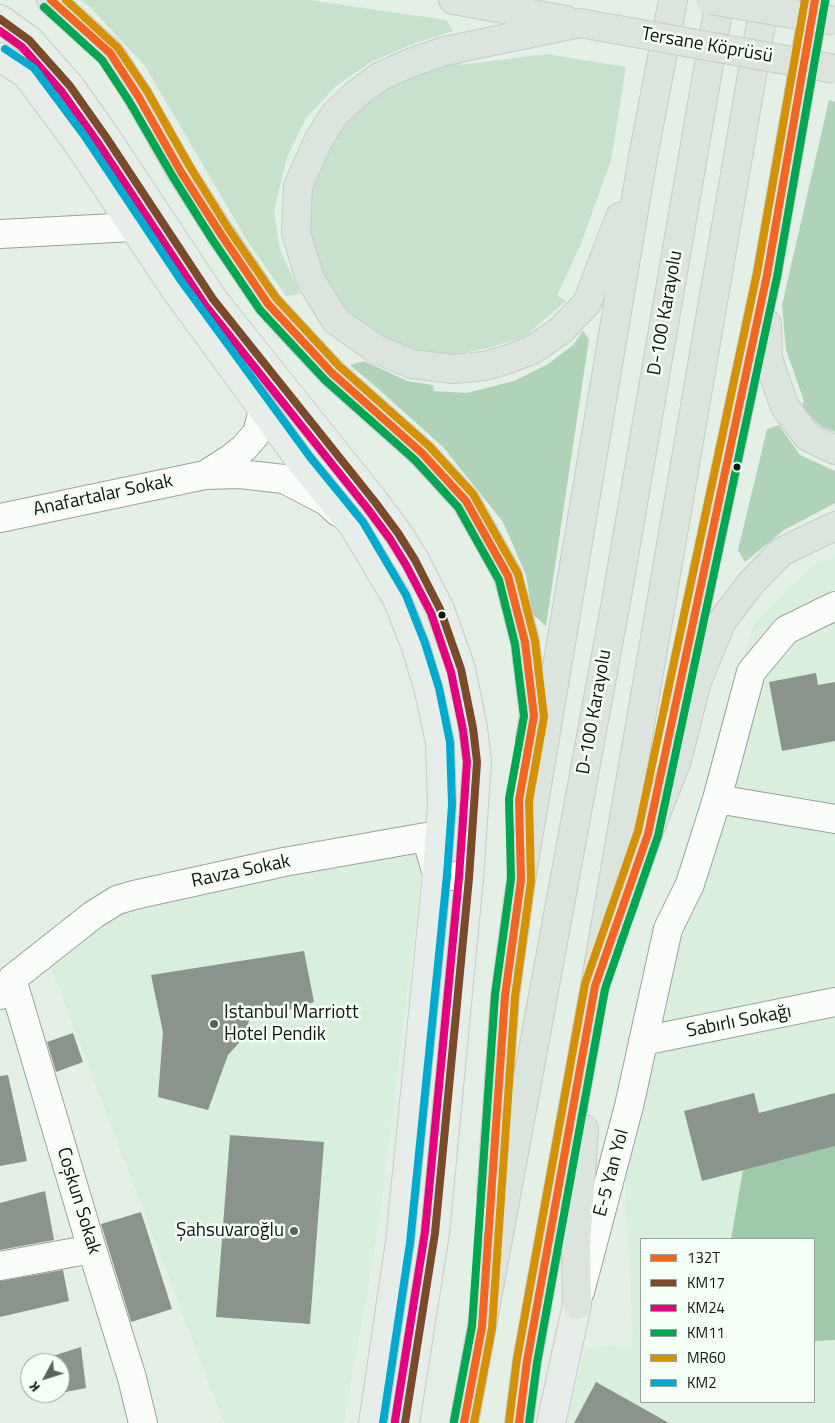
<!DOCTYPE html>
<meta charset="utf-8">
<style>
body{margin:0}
#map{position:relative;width:835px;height:1423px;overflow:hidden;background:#e4f0e6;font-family:"Titillium Web",sans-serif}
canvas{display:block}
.legend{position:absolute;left:640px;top:1238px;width:175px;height:165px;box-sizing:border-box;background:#f5fef7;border:1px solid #99a29b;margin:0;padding:6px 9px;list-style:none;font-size:15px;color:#101712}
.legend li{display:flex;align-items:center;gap:10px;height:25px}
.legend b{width:25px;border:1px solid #99a29b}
.north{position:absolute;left:20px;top:1353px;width:50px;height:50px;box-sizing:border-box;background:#f5fef7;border:1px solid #99a29b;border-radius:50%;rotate:230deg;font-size:14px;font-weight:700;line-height:20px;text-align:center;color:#101712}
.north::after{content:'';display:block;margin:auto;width:18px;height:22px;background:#5a635c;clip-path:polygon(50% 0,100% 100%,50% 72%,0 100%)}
</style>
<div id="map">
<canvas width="835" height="1423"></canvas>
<ul class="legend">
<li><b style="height:6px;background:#f26522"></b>132T</li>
<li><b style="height:6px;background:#7a4b2a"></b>KM17</li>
<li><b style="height:6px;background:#e5007d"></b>KM24</li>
<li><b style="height:6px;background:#00a651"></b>KM11</li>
<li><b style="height:6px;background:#d49103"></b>MR60</li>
<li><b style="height:6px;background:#00a9ce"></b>KM2</li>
</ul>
<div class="north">K</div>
</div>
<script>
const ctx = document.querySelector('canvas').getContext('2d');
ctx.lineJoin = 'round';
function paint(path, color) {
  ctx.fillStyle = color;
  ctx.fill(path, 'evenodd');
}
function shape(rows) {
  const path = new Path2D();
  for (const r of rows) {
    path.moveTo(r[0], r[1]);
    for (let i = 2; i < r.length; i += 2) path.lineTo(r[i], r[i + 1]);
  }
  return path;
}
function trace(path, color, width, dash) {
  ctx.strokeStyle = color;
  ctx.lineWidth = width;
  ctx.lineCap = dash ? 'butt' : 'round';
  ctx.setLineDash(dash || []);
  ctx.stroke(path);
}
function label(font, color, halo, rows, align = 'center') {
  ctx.font = font + ' "Titillium Web",sans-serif';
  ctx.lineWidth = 5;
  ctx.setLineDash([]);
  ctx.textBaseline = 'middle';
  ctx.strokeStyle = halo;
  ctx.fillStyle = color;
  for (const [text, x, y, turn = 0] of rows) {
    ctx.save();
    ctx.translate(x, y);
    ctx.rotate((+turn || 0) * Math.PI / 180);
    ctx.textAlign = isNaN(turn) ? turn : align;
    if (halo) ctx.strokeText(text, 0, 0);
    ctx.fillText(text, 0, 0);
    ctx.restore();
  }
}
const built = shape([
 [835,556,835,1423,566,1423,586,1348,633,1345,621,1093,754,623,812,566],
 [641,1239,814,1239,814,1402,641,1402],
 [426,837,378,1230,344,1423,224,1423,43,946,109,893]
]);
const green = shape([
 [80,0,309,0,446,20,453,31,410,45,369,63,336,86,306,118,287,157,274,211,280,250,300,294,286,296,248,242,145,66,89,6],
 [547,54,626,67,611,160,581,244,557,295,566,301,524,337,492,347,459,354,460,357,412,353,373,331,337,302,317,264,310,242,309,218,312,181,328,140,352,109,397,81,462,58,460,65]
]);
const forest = shape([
 [829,100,835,102,835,432,822,427,801,408,804,401,786,350,782,305],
 [583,331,589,339,546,626,532,614,526,575,503,522,443,447,375,386,350,365,364,361,407,381,433,385,434,391,467,393,514,381,548,364,573,345],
 [779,425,800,455,835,471,835,503,784,530,745,562,738,550,767,429]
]);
const water = shape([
 [835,1146,835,1340,814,1341,814,1239,731,1239,743,1170]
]);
const building = shape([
 [816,673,818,685,835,682,835,741,782,751,769,682],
 [304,951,314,1002,282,1012,250,1016,246,1033,238,1044,228,1055,208,1110,158,1097,163,1032,151,975],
 [73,1033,83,1062,56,1072,47,1042],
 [8,1075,27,1161,0,1166,0,1076],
 [754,1093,759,1113,835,1093,835,1146,702,1181,684,1111],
 [230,1135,324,1142,310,1324,216,1317],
 [45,1191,54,1240,0,1250,0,1203],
 [141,1212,172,1309,131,1322,101,1224],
 [63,1270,69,1301,0,1317,0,1281],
 [81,1347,86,1388,45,1396,44,1393,60,1393,60,1363,41,1363,40,1360],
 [596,1382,669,1423,574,1423]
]);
const minor = shape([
 [0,234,133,227],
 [205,475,230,459,244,448,257,433,263,410],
 [0,518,205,475,239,474,284,479,326,501,338,512],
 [717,799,835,819],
 [12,979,92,1249,132,1378,143,1423],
 [0,995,12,979,93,915,117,900,134,895,284,862,426,837,437,874,469,878],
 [643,1041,835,1002],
 [0,1266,92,1249],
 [580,1292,629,1106,668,929,690,884,717,799,751,672,786,630,835,606]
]);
const major = shape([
 [0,19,29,40,70,86,106,137,213,299,375,502,398,533,415,560,440,609,461,669,473,728,477,762,469,878,435,1233,405,1423],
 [0,57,26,74,76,141,174,288,302,463,354,527,397,599,416,647,429,691,440,742,442,804,437,874,400,1242,373,1423],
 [551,1423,577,1305]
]);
const highway = shape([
 [51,0,110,53,138,96,181,172,220,233,268,304,332,373,422,453,466,501,508,576,525,642,534,716,530,737],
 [453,0,566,20],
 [580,23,445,51,410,63,379,77,355,95,335,114,319,139,298,186,296,233,310,279,336,321,376,349,412,364,453,369,484,366,506,360,532,350,560,331,587,303,620,217],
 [767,324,768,359,785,407,808,437,835,450],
 [677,698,767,275,815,0],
 [621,911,648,834,677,760,697,681,722,621,752,582,781,552,835,526],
 [491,1194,505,996,521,880,643,157,673,0],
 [577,1305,576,1245,584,1129],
 [464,1423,617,596,720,0],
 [519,1423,527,1361,595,986,765,0]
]);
const highwayBridge = shape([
 [710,0,835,21],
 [580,23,835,69]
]);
const bus1 = shape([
 [51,0,110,53,138,96,181,172,220,233,268,304,332,373,422,453,466,501,508,576,525,642,534,716,519,800,521,880,505,996,482,1327,464,1423],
 [519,1423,527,1361,595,986,648,834,767,275,815,0]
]);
const bus2 = shape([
 [0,19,29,40,70,86,106,137,213,299,375,502,398,533,415,560,440,609,461,669,473,728,477,762,469,878,435,1233,405,1423]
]);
const bus3 = shape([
 [0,31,22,47,62,92,98,143,205,305,367,508,390,539,406,565,431,613,451,672,463,730,467,762,459,877,425,1232,395,1421]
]);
const bus4 = shape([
 [44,7,102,60,129,101,173,177,212,239,260,310,325,380,415,460,458,507,499,580,515,644,524,716,509,799,511,879,495,995,472,1326,454,1421],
 [529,1423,537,1363,605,989,658,836,777,277,825,2]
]);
const bus5 = shape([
 [66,0,118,48,147,91,190,167,228,228,276,298,339,366,429,446,473,494,518,574,535,641,544,717,529,801,531,881,515,997,492,1328,474,1423],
 [509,1422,517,1359,585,984,638,831,757,273,805,0]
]);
const bus6 = shape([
 [5,49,34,68,84,135,182,282,310,457,363,522,406,595,425,643,439,688,450,742,452,805,447,875,410,1243,383,1423]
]);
const markers = [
 [737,467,4.5,"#101712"],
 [442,615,4.5,"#101712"],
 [214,1024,5,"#5a635c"],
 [294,1231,5,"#5a635c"]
];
const streetNames = [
 ["Tersane Köprüsü",707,46,10],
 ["D-100 Karayolu",666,313,-80],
 ["Anafartalar Sokak",103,496,-12],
 ["D-100 Karayolu",595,712,-80],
 ["Ravza Sokak",241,872,-12],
 ["Sabırlı Sokağı",739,1022,-11],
 ["E-5 Yan Yol",612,1173,-75],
 ["Coşkun Sokak",78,1201,73]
];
const poiNames = [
 ["Istanbul Marriott",224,1013],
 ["Hotel Pendik",224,1035],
 ["Şahsuvaroğlu",284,1231,"right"]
];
paint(built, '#d9eedd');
paint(green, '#c8e1cd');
paint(forest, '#b0d2b8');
paint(water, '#a0c8aa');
paint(building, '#8b948c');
trace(minor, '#9aa39c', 30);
trace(major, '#c6cbc7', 30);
trace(highway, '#c6cbc7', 30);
trace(minor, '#fbfdfb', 28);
trace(major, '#e7eee9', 28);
trace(highway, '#dbe4dd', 28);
trace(highwayBridge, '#c6cbc7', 30, []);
trace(highwayBridge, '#dbe4dd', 28);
trace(bus1, '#f26522', 8);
trace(bus2, '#7a4b2a', 8);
trace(bus3, '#e5007d', 8);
trace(bus4, '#00a651', 8);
trace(bus5, '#d49103', 8);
trace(bus6, '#00a9ce', 8);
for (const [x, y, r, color] of markers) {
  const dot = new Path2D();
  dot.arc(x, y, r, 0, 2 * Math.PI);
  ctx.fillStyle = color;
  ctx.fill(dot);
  trace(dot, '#f5fef7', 2);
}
label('19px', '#101712', '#f5fef7', streetNames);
label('19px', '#101712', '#f5fef7', poiNames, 'left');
</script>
